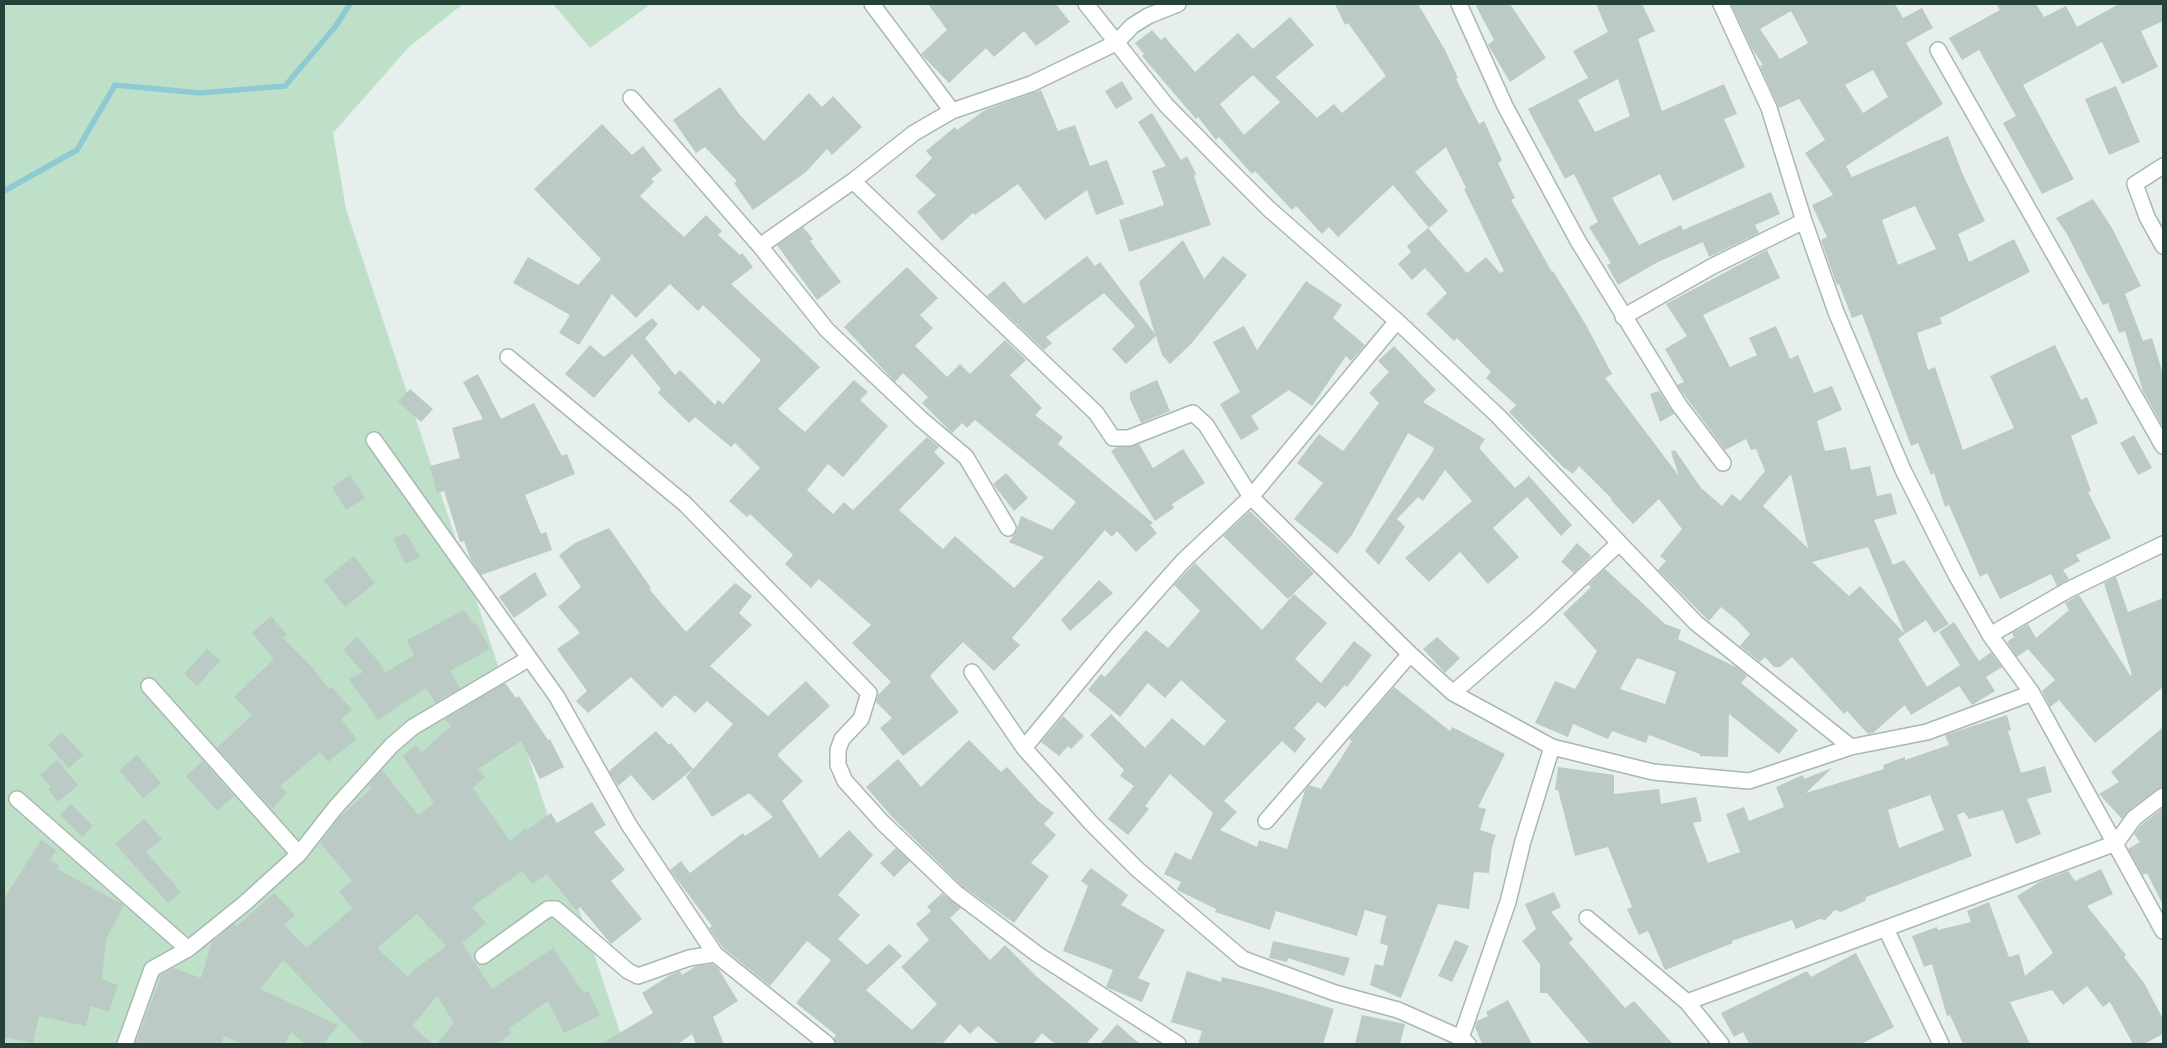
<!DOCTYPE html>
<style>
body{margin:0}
#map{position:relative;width:2167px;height:1048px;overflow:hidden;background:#e6efeb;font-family:"Titillium Web",sans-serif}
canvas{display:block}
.frame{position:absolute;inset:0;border:5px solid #24423a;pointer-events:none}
</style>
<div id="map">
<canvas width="2167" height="1048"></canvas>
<div class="frame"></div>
</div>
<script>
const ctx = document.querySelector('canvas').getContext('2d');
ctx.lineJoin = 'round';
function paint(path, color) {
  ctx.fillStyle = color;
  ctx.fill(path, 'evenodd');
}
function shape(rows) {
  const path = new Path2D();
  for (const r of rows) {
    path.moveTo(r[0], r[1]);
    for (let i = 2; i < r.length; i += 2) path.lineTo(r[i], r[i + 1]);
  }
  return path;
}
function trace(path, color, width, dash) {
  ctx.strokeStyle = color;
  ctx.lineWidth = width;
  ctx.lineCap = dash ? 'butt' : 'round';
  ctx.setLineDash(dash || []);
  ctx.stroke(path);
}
const green = shape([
 [4,4,463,4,409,47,333,133,346,209,624,1044,4,1044],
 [553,4,651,4,590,48]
]);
const stream = shape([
 [4,191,77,150,115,85,200,93,285,86,335,27,350,4]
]);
const building = shape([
 [928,4,1056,4,1070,22,1036,46,1024,31,994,57,986,48,949,83,921,54,947,30],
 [1335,4,1418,4,1445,50,1458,78,1456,79,1479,124,1484,121,1502,160,1498,163,1515,198,1511,200,1552,272,1553,271,1586,325,1612,374,1605,378,1679,476,1671,452,1675,450,1701,488,1722,506,1732,494,1740,501,1765,471,1756,449,1751,450,1746,439,1725,450,1677,385,1684,382,1665,349,1687,336,1666,304,1767,250,1780,278,1703,315,1730,367,1757,355,1749,338,1776,326,1790,359,1798,355,1814,393,1832,386,1842,410,1817,421,1825,451,1846,447,1851,470,1870,466,1877,496,1891,493,1897,514,1874,520,1893,565,1904,560,1949,624,1934,633,1926,620,1905,634,1868,547,1812,562,1849,596,1860,586,1905,634,1898,639,1927,687,1960,665,1939,632,1954,622,1979,661,1991,652,2002,667,1986,677,1995,691,1972,705,1959,686,1911,715,1905,705,1873,733,1868,734,1847,711,1844,714,1792,657,1780,667,1774,667,1765,657,1760,662,1740,646,1750,634,1737,620,1721,607,1709,621,1658,570,1666,561,1660,556,1682,529,1659,499,1633,524,1611,500,1612,499,1579,466,1573,474,1563,467,1509,412,1516,405,1486,378,1491,372,1457,338,1454,341,1426,314,1447,293,1425,268,1412,280,1398,264,1411,252,1407,246,1428,228,1467,273,1486,257,1500,273,1504,271,1464,189,1466,188,1446,147,1415,172,1448,211,1429,228,1393,185,1338,237,1329,227,1322,234,1296,206,1292,210,1255,171,1252,174,1219,137,1216,140,1198,117,1196,119,1142,56,1144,54,1135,43,1152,30,1161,40,1165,37,1195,72,1238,33,1253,49,1290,17,1314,45,1276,77,1317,118,1334,104,1342,113,1386,76,1348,23,1345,25],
 [1253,75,1280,102,1244,135,1220,104],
 [1791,474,1808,548,1763,506],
 [1475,4,1510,4,1546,58,1510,82,1488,45,1494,40],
 [1596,4,1642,4,1655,31,1638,39,1662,111,1724,84,1737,114,1724,119,1745,167,1673,201,1660,174,1612,198,1639,245,1681,225,1683,230,1771,192,1780,214,1755,225,1759,233,1709,257,1703,242,1658,262,1618,285,1607,265,1611,263,1589,227,1598,222,1574,174,1565,179,1528,109,1588,78,1573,51,1608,32],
 [1618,79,1630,116,1595,132,1578,100],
 [1731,4,1895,4,1903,18,1922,8,1933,28,1906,43,1943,104,1846,166,1852,177,1948,136,1963,175,1985,221,1958,234,1969,262,2014,239,2030,272,1940,318,1942,324,1917,333,1928,370,1935,367,1963,450,2014,428,1990,376,2055,345,2081,400,2087,397,2098,423,2071,436,2091,491,2088,492,2111,538,2076,555,2080,561,2063,570,2069,579,2057,586,2051,574,2000,599,1987,573,1980,577,1949,505,1945,507,1934,473,1931,475,1918,443,1911,446,1862,314,1852,318,1839,284,1837,285,1821,240,1827,237,1812,205,1833,195,1805,153,1825,140,1799,99,1779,108,1760,66,1763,65,1752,49],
 [1791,11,1808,43,1780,59,1760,29],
 [1873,70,1888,97,1863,113,1845,85],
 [1915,206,1936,249,1898,265,1882,220],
 [1996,4,2036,4,2044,17,2066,6,2077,27,2119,4,2163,4,2163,21,2141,31,2158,67,2122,84,2102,42,2023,85,2074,179,2042,194,2003,123,2016,116,1979,50,1962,60,1949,38,2000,10],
 [1122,81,1133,99,1116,109,1105,91],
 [2116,86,2140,142,2109,155,2085,99],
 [720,87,739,114,764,141,809,93,822,107,833,96,862,127,832,155,827,149,806,172,753,210,734,183,737,181,705,147,696,153,673,120],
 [1041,90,1058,131,1075,125,1090,166,1107,160,1124,204,1096,215,1087,190,1045,220,1018,184,975,215,973,213,942,241,917,212,936,195,915,176,932,158,926,151,955,127,957,130,985,110],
 [1152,113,1181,160,1187,156,1196,174,1194,176,1211,225,1129,252,1119,220,1164,205,1152,171,1166,166,1138,122],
 [602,124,632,155,643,146,662,170,651,179,654,182,640,196,684,237,706,215,722,231,718,235,740,255,742,253,753,267,731,284,820,367,778,409,805,432,854,380,868,392,860,400,888,426,843,477,828,464,807,490,833,514,844,502,853,510,927,437,939,447,934,452,945,463,899,510,943,549,955,536,1014,588,1044,557,1009,542,1016,532,1021,516,1052,530,1076,502,975,420,967,428,962,423,952,433,922,403,928,397,903,373,895,382,844,327,907,267,938,298,920,315,933,328,915,346,947,377,960,364,970,374,1005,340,1026,360,1010,375,1042,408,1035,415,1063,437,1058,444,1153,523,1150,525,1157,533,1136,552,1117,531,1112,537,1105,530,1012,638,1020,645,994,671,963,642,930,676,959,712,903,756,880,728,892,718,876,702,878,695,891,682,852,643,871,625,819,579,811,588,785,564,793,555,750,514,747,517,729,501,760,468,735,443,731,447,695,417,689,423,658,393,661,389,632,354,594,398,565,374,590,345,604,357,652,318,658,324,645,338,675,375,680,370,715,405,718,400,723,404,761,360,703,305,698,311,670,284,636,318,612,294,579,345,559,333,570,315,513,283,528,257,578,285,601,259,534,189],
 [2093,199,2112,228,2141,286,2125,294,2143,341,2152,338,2163,374,2163,427,2143,391,2125,331,2119,333,2108,303,2103,305,2067,234,2056,218],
 [803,227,813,239,810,241,841,282,817,300,777,245],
 [1183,240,1204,279,1223,256,1247,275,1191,344,1170,364,1162,355,1156,336,1126,364,1112,349,1135,326,1104,293,1046,337,1052,343,1044,350,987,296,1004,281,1024,304,1087,256,1095,266,1100,262,1155,334,1139,282],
 [1306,281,1342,305,1333,318,1365,345,1351,361,1346,356,1312,406,1289,390,1251,416,1259,429,1241,440,1220,404,1240,392,1213,342,1244,326,1257,350],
 [1394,346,1436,390,1423,402,1485,439,1479,448,1515,488,1529,476,1572,525,1561,536,1527,497,1493,528,1519,557,1488,584,1460,552,1429,582,1405,558,1472,501,1445,470,1423,501,1418,497,1397,519,1405,527,1379,565,1365,551,1432,453,1434,448,1408,433,1352,535,1337,554,1294,519,1323,483,1297,463,1319,434,1343,451,1379,403,1369,393,1389,372,1378,361],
 [478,374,501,419,534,403,562,456,567,454,575,474,525,495,541,534,546,532,552,550,481,575,471,560,464,541,460,542,444,491,437,493,430,466,460,458,452,428,483,419,463,382],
 [1157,380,1170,411,1141,423,1130,399,1130,392],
 [410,389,433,409,421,422,398,402],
 [1659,391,1674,414,1660,422,1650,394],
 [2134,435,2152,468,2138,475,2120,443],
 [1139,444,1153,468,1183,449,1205,483,1172,504,1174,508,1155,521,1111,451,1117,447,1129,447],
 [1006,473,1028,498,1014,511,993,484],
 [350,475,365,498,346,510,332,487],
 [1250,511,1314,573,1288,599,1223,536],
 [609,528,651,588,649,589,686,632,735,583,752,596,739,613,752,625,710,666,768,716,806,681,830,706,779,753,778,756,803,781,782,801,820,858,849,830,873,855,838,895,860,915,838,939,867,965,889,944,902,956,866,990,912,1030,937,1004,901,967,929,940,916,924,931,911,927,907,942,893,961,908,950,918,990,960,1005,945,1036,976,1099,1029,1086,1044,1055,1044,1042,1033,1033,1044,999,1044,978,1026,970,1034,960,1024,942,1044,836,1044,834,1038,836,1035,796,1003,831,960,807,941,770,986,723,948,709,928,712,926,670,870,681,861,690,873,743,833,745,836,773,817,749,793,712,817,686,777,733,724,707,701,695,713,675,695,662,708,631,677,588,713,576,701,587,691,557,649,580,633,558,607,581,587,559,555,575,543],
 [406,533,420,557,405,564,393,538],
 [1577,543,1591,556,1574,573,1561,562],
 [354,556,375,583,345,607,324,580],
 [1195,563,1262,630,1294,594,1327,623,1295,659,1321,683,1354,641,1372,655,1347,687,1345,685,1325,708,1318,702,1294,728,1306,739,1295,753,1282,741,1224,801,1237,812,1220,830,1257,847,1259,840,1287,849,1305,790,1309,785,1321,789,1352,741,1349,739,1394,687,1450,731,1452,727,1505,754,1478,807,1486,809,1480,830,1496,835,1492,847,1489,873,1474,872,1469,909,1438,904,1401,998,1370,985,1375,964,1383,966,1388,946,1380,943,1386,916,1365,910,1357,936,1276,911,1270,930,1215,912,1216,909,1177,890,1181,882,1164,874,1175,852,1191,860,1213,813,1170,774,1145,806,1149,809,1128,835,1108,819,1134,786,1120,776,1124,770,1090,735,1111,714,1145,748,1172,718,1204,746,1226,721,1181,680,1165,698,1148,683,1120,717,1088,690,1101,674,1105,677,1146,630,1168,648,1200,611,1174,585],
 [1605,569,1665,624,1681,630,1678,639,1738,668,1747,676,1741,683,1798,730,1779,754,1729,714,1728,757,1700,756,1700,754,1649,735,1646,743,1612,731,1608,739,1573,724,1568,737,1535,723,1555,681,1575,689,1597,651,1563,614,1591,587,1588,585],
 [1637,658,1676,672,1665,704,1620,689],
 [535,572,547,595,514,618,499,597],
 [2116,577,2128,612,2163,598,2163,687,2095,743,2059,700,2050,707,2042,691,2055,680,2028,649,2017,657,2007,642,2014,637,2012,633,2028,624,2036,638,2069,610,2065,603,2079,595,2130,675,2132,675,2104,583],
 [1099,580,1113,593,1070,631,1061,620],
 [464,610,474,624,476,623,490,649,450,671,460,688,435,703,426,688,378,720,349,679,363,672,343,650,357,637,379,662,385,673,414,655,407,640],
 [271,616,287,635,283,638,311,666,329,689,332,687,352,710,341,719,357,739,328,762,320,752,280,786,287,793,272,809,217,748,252,715,234,697,274,659,252,633],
 [1437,637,1460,658,1445,673,1423,649],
 [207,649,220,661,197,686,184,674],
 [505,683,516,698,519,696,548,740,550,739,564,767,540,779,521,741,478,769,485,777,473,788,510,841,526,828,527,830,551,813,557,823,592,802,606,825,594,832,625,870,611,881,642,919,611,944,580,907,576,910,547,874,533,884,522,871,472,907,486,923,462,943,492,989,553,948,584,993,588,991,600,1015,564,1033,548,1001,508,1029,511,1033,498,1044,437,1044,454,1023,437,996,412,1026,433,1044,364,1044,283,960,260,989,338,1025,323,1044,306,1044,291,1032,285,1044,242,1044,224,1036,221,1044,135,1044,162,974,174,968,201,978,212,942,234,924,237,926,274,893,295,915,284,925,306,948,353,908,339,892,352,880,320,843,340,817,371,789,368,786,382,770,418,815,434,803,403,756,416,745,422,752,451,726,445,719],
 [417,914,446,946,416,968,408,977,377,948],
 [2007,715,2011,730,2008,731,2021,773,2045,766,2052,792,2027,799,2041,834,2016,844,2003,810,1969,819,1964,812,1957,815,1972,856,1866,897,1865,901,1841,912,1835,910,1825,920,1820,919,1796,929,1792,920,1732,941,1733,943,1665,970,1648,931,1639,935,1627,909,1632,907,1608,847,1575,856,1558,790,1555,790,1558,767,1614,775,1614,794,1659,789,1661,804,1696,797,1702,821,1693,823,1708,863,1740,852,1726,814,1744,807,1749,821,1784,807,1776,787,1803,775,1804,779,1832,768,1806,793,1884,769,1883,765,1905,757,1905,760,1949,745,1945,735],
 [1930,795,1944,830,1899,848,1888,810],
 [1063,716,1084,736,1071,749,1068,746,1059,756,1041,742],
 [2163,727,2163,787,2157,789,2128,811,2122,819,2099,794,2119,782,2111,772],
 [656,731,669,745,671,743,693,769,653,801,631,775,618,786,609,771],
 [62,732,83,755,69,768,48,745],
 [969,740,1001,772,1007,767,1039,802,1054,813,1044,824,1056,835,1031,863,1049,876,1014,923,962,886,893,818,866,787,898,759,921,787],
 [137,755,161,783,143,798,119,770],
 [57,760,78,785,58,802,48,789,51,787,40,775],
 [203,761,234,796,217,811,186,776],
 [71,804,93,826,82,837,60,815],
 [2163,808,2163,905,2147,873,2143,875,2128,849,2140,842,2134,834,2141,825],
 [144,819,162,839,146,852,181,892,168,903,115,844],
 [41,840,56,850,50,860,59,865,57,869,124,905,106,939,102,979,118,985,109,1012,91,1006,86,1026,39,1016,33,1043,4,1037,4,899],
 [896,848,910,861,894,877,880,863],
 [1091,868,1128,895,1121,905,1165,930,1138,978,1150,983,1142,1002,1106,987,1113,970,1063,951,1088,886,1081,881],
 [2101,869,2113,894,2087,906,2126,955,2124,957,2144,983,2163,1019,2163,1034,2144,1044,2133,1044,2110,1002,2103,1007,2087,986,2063,1005,2052,990,2010,1002,2030,1044,1963,1044,1950,1015,1947,1016,1932,964,1924,967,1912,936,1937,927,1938,930,1971,922,1967,911,1989,902,2009,957,2019,954,2025,976,2053,953,2017,896,2041,881,2068,871,2075,881],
 [1554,892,1561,907,1551,912,1573,939,1569,943,1625,1008,1634,1001,1673,1044,1590,1044,1547,993,1540,993,1540,964,1522,941,1536,929,1525,904],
 [1455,940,1469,946,1452,982,1438,976],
 [1273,941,1350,958,1344,976,1288,958,1287,962,1269,958],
 [1856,953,1894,1027,1861,1044,1749,1044,1743,1032,1734,1037,1721,1013,1807,971,1811,977],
 [712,964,718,968,738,1001,713,1017,724,1044,696,1044,692,1034,678,1044,601,1044,653,1013,642,993,670,975,680,971,682,975,696,966],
 [1187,971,1221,982,1222,977,1262,987,1334,1009,1323,1044,1198,1044,1202,1031,1171,1022],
 [1508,1000,1532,1044,1482,1044,1475,1027,1477,1021,1488,1016,1486,1012],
 [1362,1015,1405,1024,1400,1044,1355,1044],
 [1117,1024,1140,1044,1100,1044]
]);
const minor = shape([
 [872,4,952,111],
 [1086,4,1166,105,1223,163,1269,209,1397,321,1498,416,1696,623,1851,747],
 [1459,4,1505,106,1578,241,1679,405,1723,463],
 [1721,4,1769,108,1804,221,1836,312,1903,470,1955,573,1990,635,2032,693,2163,931],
 [1938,50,2163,446],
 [631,98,760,246,827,330,921,419,966,457,1008,528],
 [2163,166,2135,184,2147,217,2163,246],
 [853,181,1096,413,1113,438,1129,438,1193,413,1206,425,1251,497,1410,654,1453,693,1552,747,1653,772,1749,781,1851,747,1927,732,2032,693],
 [760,246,853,181,914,133,952,111,1031,84,1116,43,1132,26,1148,16,1178,4],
 [1623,317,1713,266,1804,221],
 [508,357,685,504,869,693,861,719,842,739,838,750,838,765,845,781,883,823,956,893,1037,954,1178,1044],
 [374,440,557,697,629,825,715,954,827,1044],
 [1990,635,2068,590,2163,544],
 [972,672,1024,748,1092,824,1137,869,1243,959,1335,993,1398,1010,1461,1038,1468,1044],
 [149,686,299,854],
 [1453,693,1538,619,1618,544],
 [1024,748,1114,639,1183,561,1251,497,1397,321],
 [17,799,188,949],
 [1266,821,1410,654],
 [1587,918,1687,1002,1721,1044],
 [1886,929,1941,1044],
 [483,956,548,909,556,909,628,971,638,976,689,958,715,954],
 [1687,1002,2116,843,2134,818,2163,796],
 [1461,1038,1508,902,1523,841,1552,747],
 [125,1044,152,969,188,949,245,903,299,854,335,808,392,745,413,727,528,659]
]);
paint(green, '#bfe0c8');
trace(stream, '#8ec9d4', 5.5);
paint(building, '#bbcac4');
trace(minor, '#a8b8b2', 18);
trace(minor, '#fff', 15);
</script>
